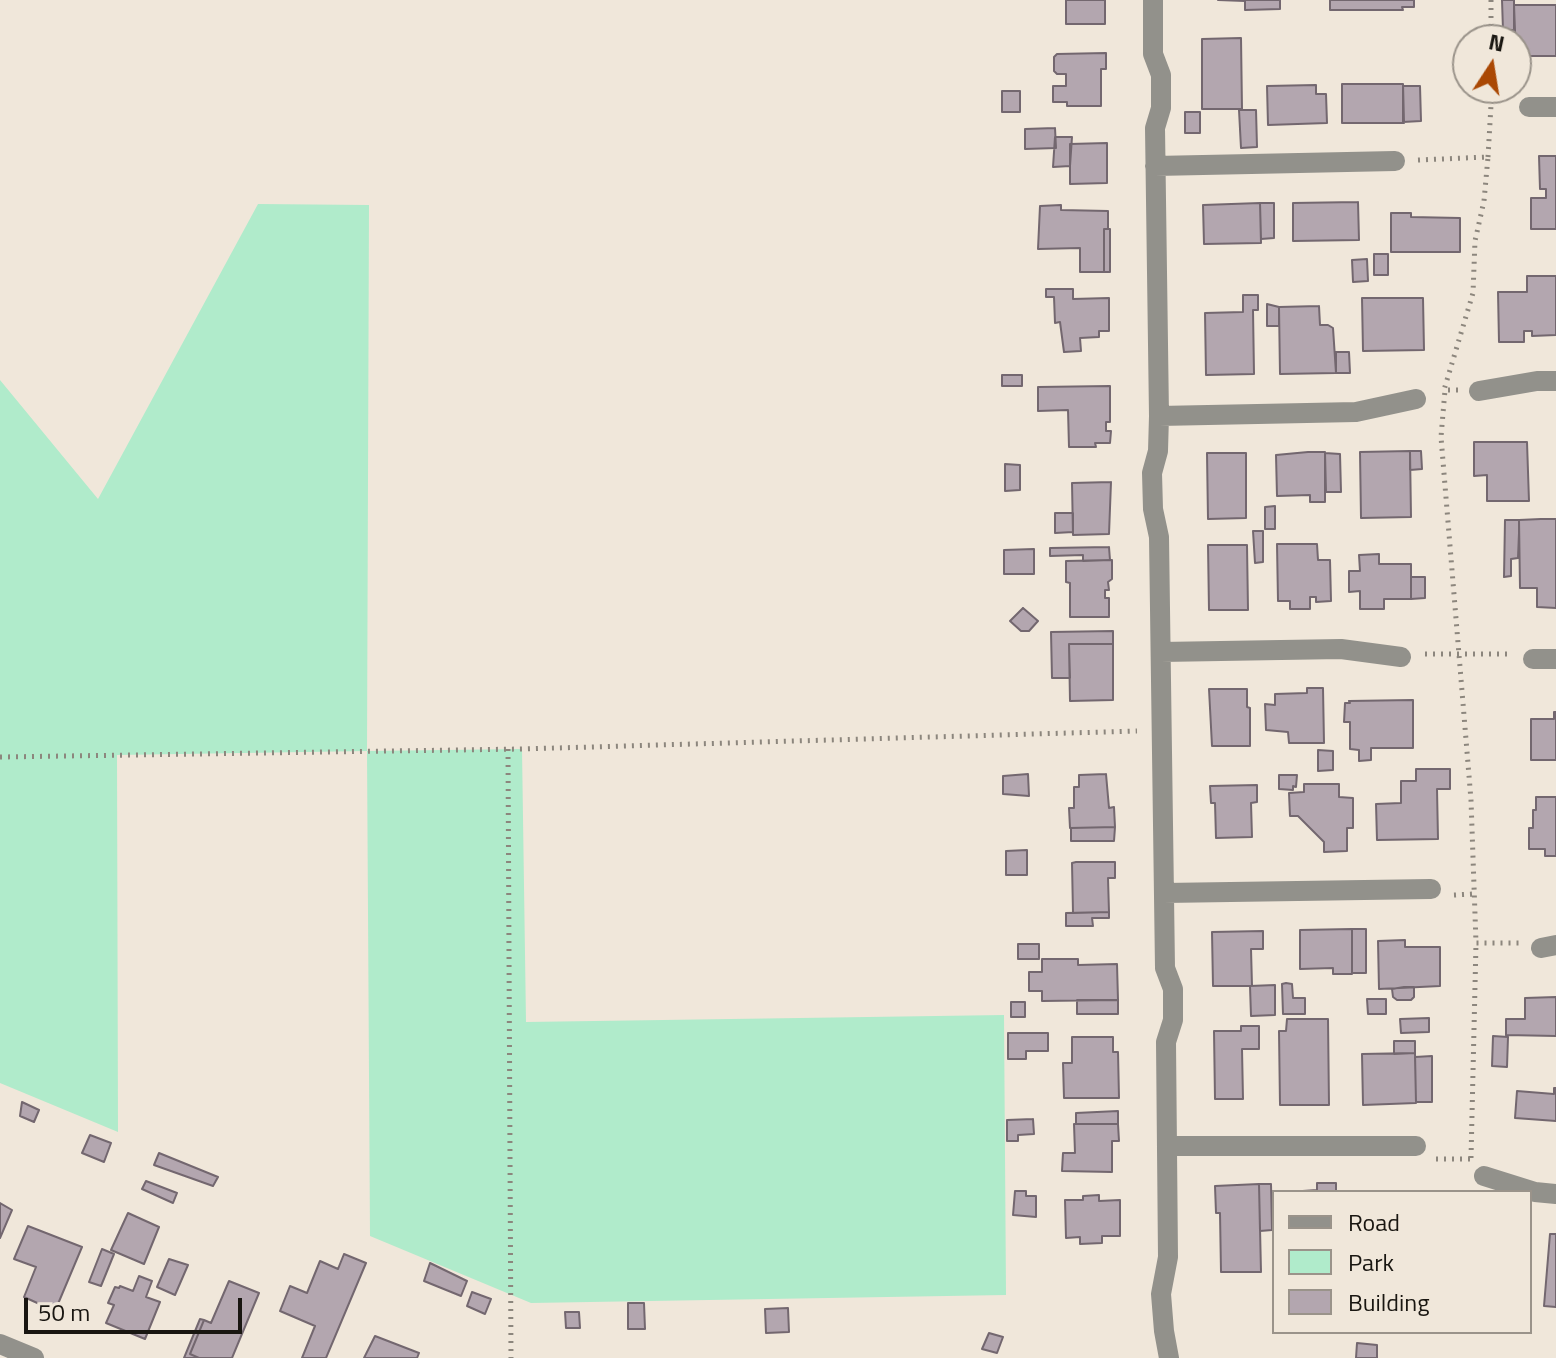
<!DOCTYPE html>
<style>
body{margin:0}
#map{position:relative;width:1556px;height:1358px;overflow:hidden;background:#f0e7da;font-family:"Titillium Web",sans-serif}
canvas{display:block}
.legend{position:absolute;left:1272px;top:1190px;width:260px;height:144px;box-sizing:border-box;background:#f0e7da;border:2px solid #9a938a;margin:0;padding:10px 14px;list-style:none;font-size:24px;color:#191611}
.legend li{display:flex;align-items:center;gap:16px;height:40px}
.legend b{width:40px;border:2px solid #9a938a}
.north{position:absolute;left:1452px;top:24px;width:80px;height:80px;box-sizing:border-box;background:#f0e7da;border:2px solid #9a938a;border-radius:50%;rotate:12deg;font-size:22px;font-weight:700;line-height:32px;text-align:center;color:#191611}
.north::after{content:'';display:block;margin:auto;width:28px;height:36px;background:#aa4804;clip-path:polygon(50% 0,100% 100%,50% 72%,0 100%)}
.scale{position:absolute;left:24px;top:1298px;width:218px;height:36px;box-sizing:border-box;border:4px solid #191611;border-top:0;padding-left:10px;font-size:24px;line-height:28px;white-space:nowrap;color:#191611;-webkit-text-stroke:6px #f0e7da;paint-order:stroke}
</style>
<div id="map">
<canvas width="1556" height="1358"></canvas>
<ul class="legend">
<li><b style="height:10px;background:#92918b"></b>Road</li>
<li><b style="height:22px;background:#b0ebcb"></b>Park</li>
<li><b style="height:22px;background:#b3a6af"></b>Building</li>
</ul>
<div class="north">N</div>
<div class="scale">50 m</div>
</div>
<script>
const ctx = document.querySelector('canvas').getContext('2d');
ctx.lineJoin = 'round';
function paint(path, color) {
  ctx.fillStyle = color;
  ctx.fill(path, 'evenodd');
}
function shape(rows) {
  const path = new Path2D();
  for (const r of rows) {
    path.moveTo(r[0], r[1]);
    for (let i = 2; i < r.length; i += 2) path.lineTo(r[i], r[i + 1]);
  }
  return path;
}
function trace(path, color, width, dash) {
  ctx.strokeStyle = color;
  ctx.lineWidth = width;
  ctx.lineCap = dash ? 'butt' : 'round';
  ctx.setLineDash(dash || []);
  ctx.stroke(path);
}
const green = shape([
 [258,204,369,205,367,751,522,749,526,1022,1004,1015,1006,1295,531,1303,370,1236,367,751,117,755,118,1132,0,1083,0,380,98,499]
]);
const building = shape([
 [1066,0,1105,0,1105,24,1066,24,1066,0],
 [1218,0,1280,0,1280,9,1245,10,1245,1,1218,0],
 [1330,0,1414,0,1414,7,1402,7,1403,10,1330,10,1330,0],
 [1502,0,1514,0,1514,30,1503,30,1502,0],
 [1514,5,1556,5,1556,56,1516,56,1514,5],
 [1241,38,1242,109,1202,109,1202,39,1241,38],
 [1106,53,1106,69,1101,69,1101,106,1067,106,1067,102,1053,102,1053,86,1066,86,1066,74,1057,74,1054,71,1054,57,1057,54,1106,53],
 [1342,84,1403,84,1404,123,1342,123,1342,84],
 [1316,85,1316,94,1326,94,1327,123,1268,125,1267,86,1316,85],
 [1403,86,1420,86,1421,121,1403,122,1403,86],
 [1002,91,1020,91,1020,112,1002,112,1002,91],
 [1239,110,1256,110,1257,147,1241,148,1239,110],
 [1185,112,1200,112,1200,133,1185,133,1185,112],
 [1055,128,1056,148,1025,149,1025,129,1055,128],
 [1055,137,1072,137,1070,166,1053,167,1055,137],
 [1107,143,1107,183,1070,184,1070,144,1107,143],
 [1539,156,1556,156,1556,229,1531,229,1531,198,1546,198,1546,189,1540,189,1539,156],
 [1358,202,1359,240,1293,241,1293,203,1358,202],
 [1260,203,1274,203,1274,238,1261,239,1260,203],
 [1260,203,1261,243,1204,244,1203,205,1260,203],
 [1061,205,1061,210,1108,211,1108,229,1104,229,1104,272,1080,272,1080,248,1038,249,1040,206,1061,205],
 [1391,213,1411,213,1411,217,1460,218,1460,252,1391,252,1391,213],
 [1104,229,1110,229,1110,272,1104,272,1104,229],
 [1374,254,1388,254,1388,275,1374,275,1374,254],
 [1367,259,1368,281,1353,282,1352,260,1367,259],
 [1527,276,1556,276,1556,335,1532,336,1532,331,1524,331,1524,342,1499,342,1498,292,1527,292,1527,276],
 [1046,289,1073,289,1073,299,1109,298,1109,331,1099,331,1099,337,1080,338,1081,351,1064,352,1060,322,1055,323,1054,297,1046,297,1046,289],
 [1243,295,1258,295,1258,310,1253,310,1254,374,1206,375,1205,313,1243,312,1243,295],
 [1362,298,1423,298,1424,350,1363,351,1362,298],
 [1267,304,1279,307,1279,326,1267,326,1267,304],
 [1319,306,1320,325,1328,325,1333,328,1336,373,1280,374,1279,307,1319,306],
 [1336,352,1349,352,1350,373,1336,373,1336,352],
 [1002,375,1022,375,1022,386,1002,386,1002,375],
 [1110,386,1110,422,1106,422,1106,431,1111,431,1110,443,1095,443,1096,447,1069,447,1068,410,1038,411,1038,387,1110,386],
 [1474,442,1527,442,1529,501,1487,501,1487,475,1474,476,1474,442],
 [1410,451,1421,451,1422,469,1410,470,1410,451],
 [1410,451,1411,517,1361,518,1360,452,1410,451],
 [1308,452,1325,452,1325,502,1310,502,1310,495,1277,496,1276,455,1308,452],
 [1207,453,1246,453,1246,518,1208,519,1207,453],
 [1325,453,1340,454,1341,492,1326,492,1325,453],
 [1005,464,1020,465,1020,490,1005,491,1005,464],
 [1111,482,1109,534,1073,535,1072,483,1111,482],
 [1275,506,1275,529,1265,529,1265,507,1275,506],
 [1055,513,1073,513,1073,532,1055,533,1055,513],
 [1541,519,1556,519,1556,608,1537,607,1537,588,1520,588,1519,520,1541,519],
 [1505,520,1519,520,1519,533,1518,558,1511,559,1511,576,1504,577,1505,520],
 [1253,531,1263,531,1263,562,1255,563,1253,531],
 [1277,544,1317,544,1318,560,1330,560,1331,601,1316,602,1316,597,1310,597,1310,609,1290,609,1290,601,1278,601,1277,544],
 [1208,545,1247,545,1248,610,1209,610,1208,545],
 [1109,547,1110,560,1083,561,1083,555,1050,556,1050,548,1109,547],
 [1034,549,1034,574,1004,574,1004,550,1034,549],
 [1379,554,1379,564,1411,564,1411,599,1384,599,1384,609,1360,609,1360,591,1349,592,1349,571,1360,571,1359,555,1379,554],
 [1112,560,1112,579,1108,582,1109,590,1105,590,1105,598,1109,598,1109,617,1070,617,1070,583,1066,582,1066,561,1112,560],
 [1411,577,1425,577,1425,598,1411,599,1411,577],
 [1023,608,1038,621,1029,631,1021,631,1010,621,1023,608],
 [1113,631,1113,644,1069,644,1070,678,1052,678,1051,632,1113,631],
 [1069,644,1113,644,1113,700,1070,701,1069,644],
 [1307,688,1323,688,1324,743,1289,743,1288,732,1266,730,1265,704,1275,705,1275,694,1307,693,1307,688],
 [1209,689,1247,689,1247,707,1250,708,1250,746,1212,746,1209,689],
 [1413,700,1413,748,1371,748,1371,760,1359,761,1359,750,1350,749,1350,722,1344,722,1345,703,1350,703,1349,701,1413,700],
 [1554,712,1556,712,1556,760,1531,760,1531,719,1554,719,1554,712],
 [1318,750,1333,751,1333,770,1318,771,1318,750],
 [1416,769,1450,769,1450,789,1437,789,1438,839,1377,840,1376,804,1401,803,1401,781,1416,781,1416,769],
 [1028,774,1029,796,1003,794,1003,776,1028,774],
 [1106,774,1109,808,1114,807,1115,827,1070,828,1069,808,1074,808,1074,787,1079,787,1079,775,1106,774],
 [1279,775,1297,775,1296,787,1293,786,1293,790,1279,789,1279,775],
 [1304,784,1339,784,1339,797,1353,798,1353,828,1347,828,1347,851,1324,852,1324,842,1298,816,1290,816,1289,793,1304,792,1304,784],
 [1257,785,1257,802,1251,803,1252,837,1216,838,1215,803,1211,803,1210,786,1257,785],
 [1536,797,1556,797,1556,856,1545,856,1545,849,1529,849,1529,828,1533,828,1533,810,1536,810,1536,797],
 [1115,827,1114,841,1071,841,1071,828,1115,827],
 [1027,850,1027,875,1006,875,1006,851,1027,850],
 [1076,862,1115,862,1115,878,1108,878,1109,912,1073,913,1072,863,1076,862],
 [1109,912,1109,918,1092,918,1093,926,1066,926,1066,913,1109,912],
 [1352,929,1366,929,1366,973,1352,973,1352,929],
 [1352,929,1352,974,1333,974,1333,968,1300,969,1300,930,1352,929],
 [1263,931,1263,949,1251,949,1252,986,1213,986,1212,932,1263,931],
 [1405,940,1405,947,1440,947,1440,986,1379,989,1378,941,1405,940],
 [1018,944,1039,944,1039,959,1018,959,1018,944],
 [1042,959,1078,959,1078,965,1117,964,1118,1000,1042,1001,1042,991,1029,991,1029,972,1042,972,1042,959],
 [1286,983,1292,984,1293,998,1305,998,1305,1014,1283,1014,1282,984,1286,983],
 [1275,985,1275,1015,1251,1016,1250,986,1275,985],
 [1404,987,1414,987,1414,997,1411,1000,1397,1000,1393,997,1392,989,1404,987],
 [1556,997,1556,1036,1506,1035,1506,1019,1525,1019,1525,998,1556,997],
 [1367,999,1386,999,1386,1014,1368,1014,1367,999],
 [1077,1000,1118,1000,1118,1014,1077,1014,1077,1000],
 [1011,1002,1025,1002,1025,1017,1011,1017,1011,1002],
 [1429,1018,1429,1032,1401,1033,1400,1019,1429,1018],
 [1287,1019,1328,1019,1329,1105,1280,1105,1279,1031,1286,1031,1287,1019],
 [1241,1026,1259,1026,1259,1049,1242,1049,1243,1099,1215,1099,1214,1031,1241,1031,1241,1026],
 [1008,1033,1048,1033,1048,1051,1026,1051,1026,1059,1008,1059,1008,1033],
 [1493,1036,1508,1037,1507,1067,1492,1066,1493,1036],
 [1072,1037,1113,1037,1113,1052,1118,1052,1119,1098,1064,1098,1063,1063,1072,1063,1072,1037],
 [1394,1041,1415,1041,1415,1053,1394,1054,1394,1041],
 [1415,1053,1416,1103,1363,1105,1362,1054,1415,1053],
 [1432,1056,1432,1102,1416,1102,1415,1057,1432,1056],
 [1554,1088,1556,1088,1556,1121,1515,1118,1517,1091,1554,1094,1554,1088],
 [22,1102,39,1110,34,1122,20,1116,22,1102],
 [1118,1111,1118,1124,1076,1124,1076,1113,1118,1111],
 [1033,1119,1034,1134,1018,1135,1018,1141,1007,1141,1007,1120,1033,1119],
 [1074,1124,1118,1124,1119,1141,1112,1141,1112,1172,1062,1171,1063,1153,1075,1153,1074,1124],
 [90,1135,111,1143,104,1162,82,1153,90,1135],
 [159,1153,218,1177,213,1186,154,1165,159,1153],
 [146,1181,177,1193,173,1203,142,1189,146,1181],
 [1317,1183,1336,1183,1336,1192,1288,1192,1317,1190,1317,1183],
 [1259,1184,1261,1272,1221,1272,1220,1213,1216,1213,1215,1186,1259,1184],
 [1259,1184,1271,1184,1272,1230,1260,1231,1259,1184],
 [1015,1191,1026,1191,1026,1196,1036,1196,1036,1217,1013,1215,1015,1191],
 [1099,1195,1099,1201,1120,1200,1120,1236,1102,1236,1102,1243,1080,1244,1080,1237,1066,1238,1065,1200,1083,1200,1083,1196,1099,1195],
 [0,1203,12,1210,0,1238,0,1203],
 [128,1213,159,1227,144,1264,111,1250,128,1213],
 [28,1226,82,1247,55,1311,24,1297,36,1267,14,1259,28,1226],
 [1550,1234,1556,1234,1556,1307,1544,1306,1550,1234],
 [102,1249,114,1254,101,1286,89,1282,102,1249],
 [344,1254,366,1263,326,1358,302,1358,315,1326,280,1311,290,1286,307,1293,320,1261,338,1269,344,1254],
 [169,1259,188,1265,175,1295,157,1287,169,1259],
 [430,1263,467,1281,461,1296,424,1281,430,1263],
 [139,1276,152,1281,146,1297,160,1302,145,1339,106,1323,114,1305,108,1303,115,1287,119,1288,120,1286,133,1291,139,1276],
 [229,1281,259,1293,232,1358,199,1358,190,1354,204,1320,211,1323,229,1281],
 [472,1292,491,1299,485,1314,467,1306,472,1292],
 [628,1303,644,1303,645,1329,628,1329,628,1303],
 [788,1308,789,1332,766,1333,765,1309,788,1308],
 [565,1312,579,1312,580,1328,566,1328,565,1312],
 [200,1319,204,1320,190,1354,199,1358,184,1358,200,1319],
 [989,1333,1003,1337,997,1353,982,1349,989,1333],
 [375,1336,419,1353,417,1358,364,1358,375,1336],
 [1357,1343,1377,1345,1377,1358,1356,1358,1357,1343]
]);
const path = shape([
 [1491,0,1491,40],
 [1488,157,1492,88],
 [1418,160,1488,157,1484,201,1475,241,1473,293,1444,390],
 [1458,390,1445,390,1441,437,1471,800,1476,943,1519,943],
 [1425,654,1511,654],
 [508,749,511,1358],
 [0,757,522,749,1137,731],
 [1454,895,1473,894],
 [1471,1158,1476,943],
 [1436,1159,1470,1159]
]);
const street = shape([
 [1153,0,1153,54,1161,75,1161,108,1155,128,1159,416,1158,451,1152,473,1153,509,1159,537,1165,968,1173,989,1173,1020,1166,1042,1168,1257,1161,1294,1164,1331,1169,1358],
 [1529,107,1556,107],
 [1155,166,1395,161],
 [1479,391,1537,381,1556,381],
 [1159,416,1356,412,1416,399],
 [1161,652,1341,649,1401,657],
 [1533,659,1556,659],
 [1164,893,1431,889],
 [1541,948,1556,945],
 [1167,1146,1416,1146],
 [1484,1176,1535,1192,1556,1194],
 [0,1344,34,1358]
]);
paint(green, '#b0ebcb');
paint(building, '#b3a6af');
trace(building, '#73676f', 2);
trace(path, '#8c867d', 5, [2, 6]);
trace(street, '#92918b', 20);
</script>
